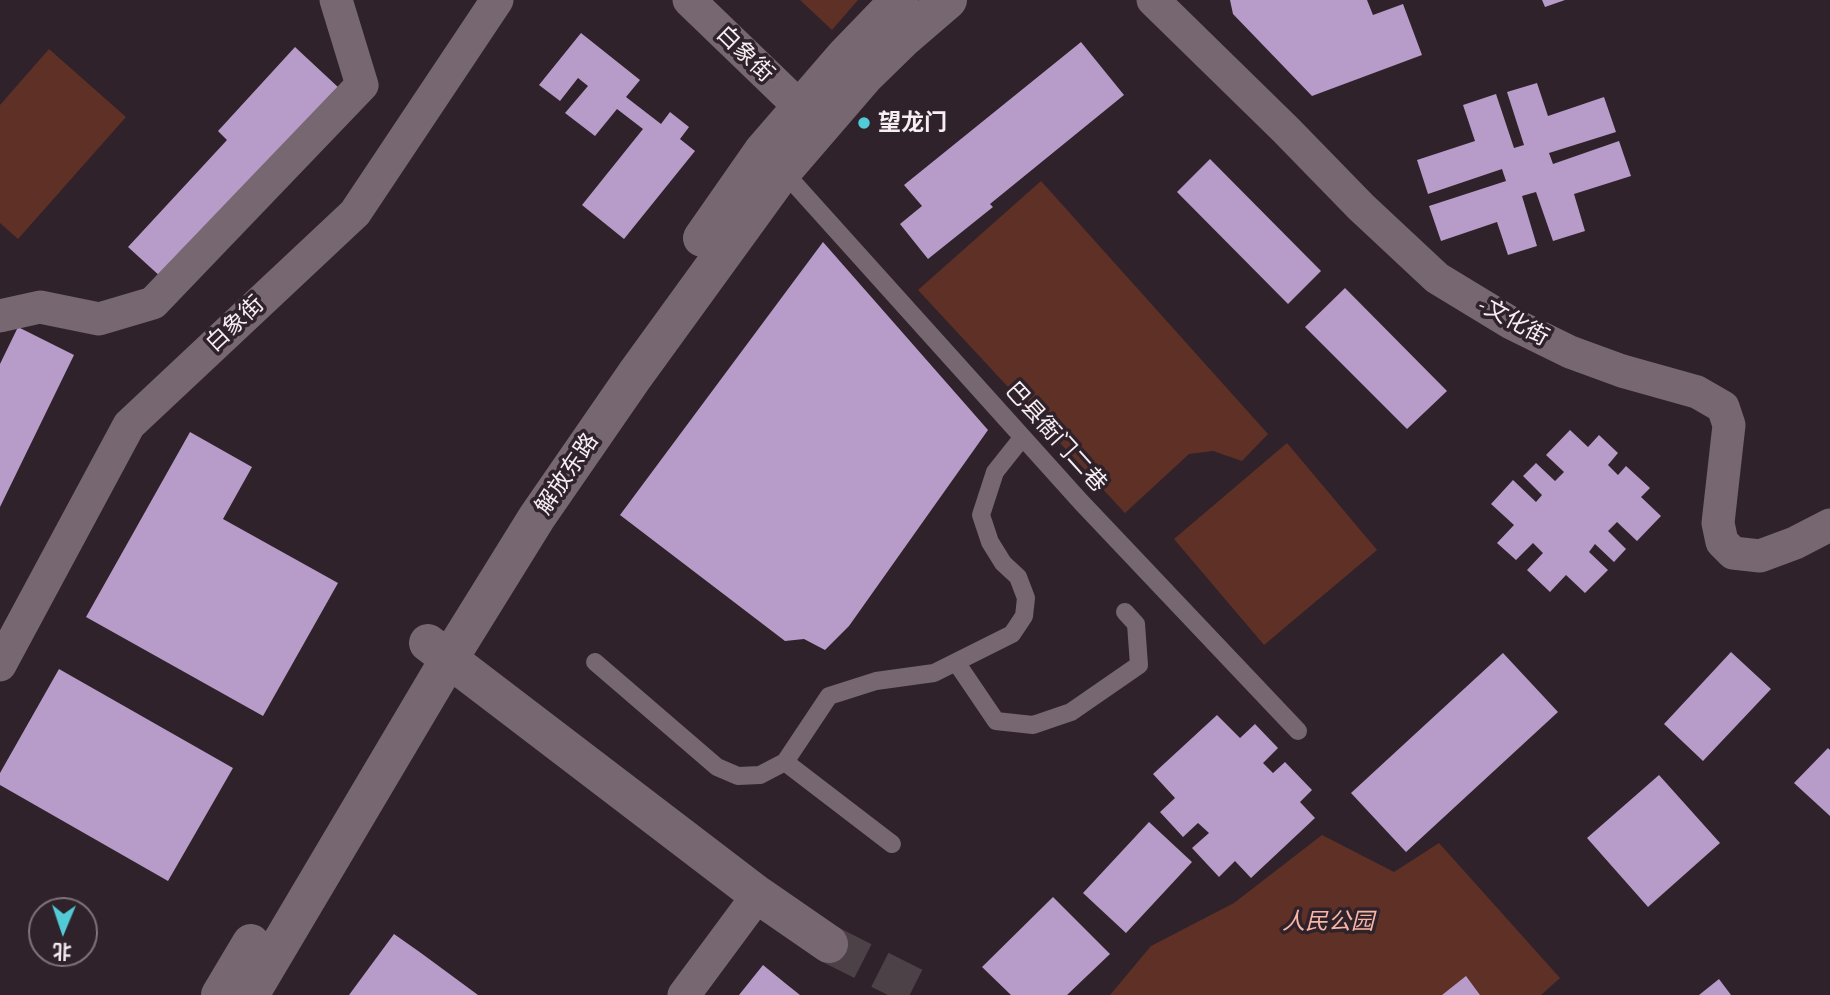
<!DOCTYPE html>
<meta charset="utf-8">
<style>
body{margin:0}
#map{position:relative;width:1830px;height:995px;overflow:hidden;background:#2f222a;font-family:"Crimson Pro","Noto Sans SC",serif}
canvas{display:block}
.north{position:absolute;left:28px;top:897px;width:70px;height:70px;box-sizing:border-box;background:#2f222a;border:2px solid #7f747a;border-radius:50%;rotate:182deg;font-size:19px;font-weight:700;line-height:28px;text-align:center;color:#f6eef3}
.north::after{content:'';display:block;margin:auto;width:24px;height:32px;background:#52cbd7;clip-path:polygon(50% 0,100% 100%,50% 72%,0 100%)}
</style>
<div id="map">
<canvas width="1830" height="995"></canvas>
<div class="north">北</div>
</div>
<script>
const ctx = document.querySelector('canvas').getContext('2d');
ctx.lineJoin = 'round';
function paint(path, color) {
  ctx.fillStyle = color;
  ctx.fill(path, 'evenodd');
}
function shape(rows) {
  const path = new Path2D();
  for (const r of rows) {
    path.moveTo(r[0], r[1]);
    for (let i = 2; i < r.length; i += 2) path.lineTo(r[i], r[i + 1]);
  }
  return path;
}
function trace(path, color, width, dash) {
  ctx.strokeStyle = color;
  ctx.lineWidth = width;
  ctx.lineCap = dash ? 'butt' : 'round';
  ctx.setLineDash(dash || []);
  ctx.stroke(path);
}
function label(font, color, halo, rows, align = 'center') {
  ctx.font = font + ' "Crimson Pro","Noto Sans SC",serif';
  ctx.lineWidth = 7;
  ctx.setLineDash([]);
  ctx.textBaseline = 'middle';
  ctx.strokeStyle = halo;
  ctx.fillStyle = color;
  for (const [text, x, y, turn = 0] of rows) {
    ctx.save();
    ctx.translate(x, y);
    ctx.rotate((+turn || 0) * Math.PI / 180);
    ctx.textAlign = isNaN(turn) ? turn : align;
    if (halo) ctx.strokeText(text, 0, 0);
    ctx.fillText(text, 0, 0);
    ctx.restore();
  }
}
const green = shape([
 [800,0,858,0,832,30],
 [49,49,126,117,18,239,0,223,0,105],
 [1041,181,1268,434,1242,461,1213,451,1189,454,1125,513,918,290],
 [1287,443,1377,550,1264,645,1174,539],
 [1322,835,1394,872,1439,843,1560,978,1541,995,1110,995,1151,946,1234,903]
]);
const building = shape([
 [1230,0,1367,0,1373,15,1403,4,1422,55,1312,96,1233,14],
 [1542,0,1565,0,1545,7],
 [581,33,640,80,626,97,661,124,670,112,689,127,680,139,695,151,624,239,582,205,643,129,617,109,595,136,565,113,588,86,578,78,560,101,539,85],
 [1081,42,1124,95,990,204,993,207,928,259,900,224,922,206,904,185],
 [295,47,339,88,162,278,128,247,227,140,218,131],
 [1537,83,1548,116,1604,97,1616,132,1549,153,1553,164,1619,141,1631,176,1574,194,1585,231,1553,241,1536,192,1522,196,1537,246,1508,255,1497,222,1441,241,1429,206,1506,181,1502,169,1428,194,1417,160,1475,141,1463,105,1496,94,1514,148,1524,145,1507,92],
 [1210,159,1321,271,1288,304,1177,192],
 [823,242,988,430,849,626,825,650,804,639,785,641,620,515],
 [1345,288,1447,391,1407,429,1305,327],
 [18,327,74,355,0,507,0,364],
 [1570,430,1588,447,1599,435,1618,453,1608,465,1618,475,1626,466,1650,488,1641,497,1661,516,1637,541,1617,522,1608,531,1626,549,1614,562,1595,544,1589,552,1608,570,1585,593,1566,575,1550,592,1527,570,1543,553,1533,543,1516,560,1497,543,1514,525,1491,504,1513,480,1536,502,1542,495,1523,476,1536,463,1555,481,1564,472,1546,455],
 [190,432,252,467,223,519,338,583,263,716,86,617],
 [1731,652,1771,689,1703,761,1664,724],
 [1503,653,1558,712,1406,852,1351,793],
 [59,669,233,768,168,881,0,785,0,773],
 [1217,715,1240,738,1255,724,1278,748,1263,763,1273,773,1285,762,1312,790,1300,802,1315,818,1251,878,1235,861,1219,877,1192,848,1209,833,1198,823,1183,837,1160,812,1175,798,1153,774],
 [1828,748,1830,750,1830,816,1794,783],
 [1659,775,1720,843,1648,907,1587,838],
 [1149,822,1192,862,1126,933,1083,893],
 [1053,897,1110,954,1067,995,1011,995,982,967],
 [394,934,421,953,478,995,349,995],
 [763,965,785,983,800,995,739,995],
 [1466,976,1480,995,1442,995],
 [1719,979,1731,995,1699,995]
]);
const secondaryTunnel = shape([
 [829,944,930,995]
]);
const service = shape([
 [783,171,1081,502,1298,731],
 [595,662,717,767,738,776,760,775,785,762,829,696,876,681,934,673,1012,634,1024,616,1026,598,1018,577,1003,563,990,542,981,515,995,472,1022,438],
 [956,662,996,721,1033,725,1071,712,1139,665,1136,624,1125,612],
 [785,762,892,844]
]);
const minor = shape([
 [689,0,800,107],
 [1153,0,1286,130,1361,207,1437,278,1511,323,1570,352,1622,371,1697,392,1723,407,1729,425,1718,523,1722,542,1733,553,1760,556,1795,543,1830,525],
 [0,316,40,307,99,319,153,303,362,85,336,0],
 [0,665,129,425,355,213,497,0],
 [684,995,758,895]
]);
const secondary = shape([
 [702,238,762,152,845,56,899,0],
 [428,643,758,895,829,944],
 [220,995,251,943],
 [250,995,449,659,537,517,635,375,783,171,864,77,905,37,948,0]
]);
const markers = [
 [864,123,7,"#52cbd7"]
];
const streetNames = [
 ["白象街",745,54,44],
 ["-文化街",1513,321,29],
 ["白象街",235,324,-43],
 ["巴县衙门二巷",1056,437,48],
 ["解放东路",567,474,-56]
];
const poiNames = [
 ["望龙门",878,123]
];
const parkNames = [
 ["人民公园",1328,922]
];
paint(green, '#5f3126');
paint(building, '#b79bc9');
trace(secondaryTunnel, '#4d4148', 38, [38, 19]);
trace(service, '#766770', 18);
trace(minor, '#766770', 33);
trace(secondary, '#766770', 38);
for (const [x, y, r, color] of markers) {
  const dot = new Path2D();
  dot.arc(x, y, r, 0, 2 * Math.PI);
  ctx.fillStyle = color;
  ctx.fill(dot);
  trace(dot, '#2f222a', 2.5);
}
label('23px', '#f6eef3', '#2f222a', streetNames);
label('bold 23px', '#f6eef3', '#2f222a', poiNames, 'left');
label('italic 23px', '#f7b5a5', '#2f222a', parkNames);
</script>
